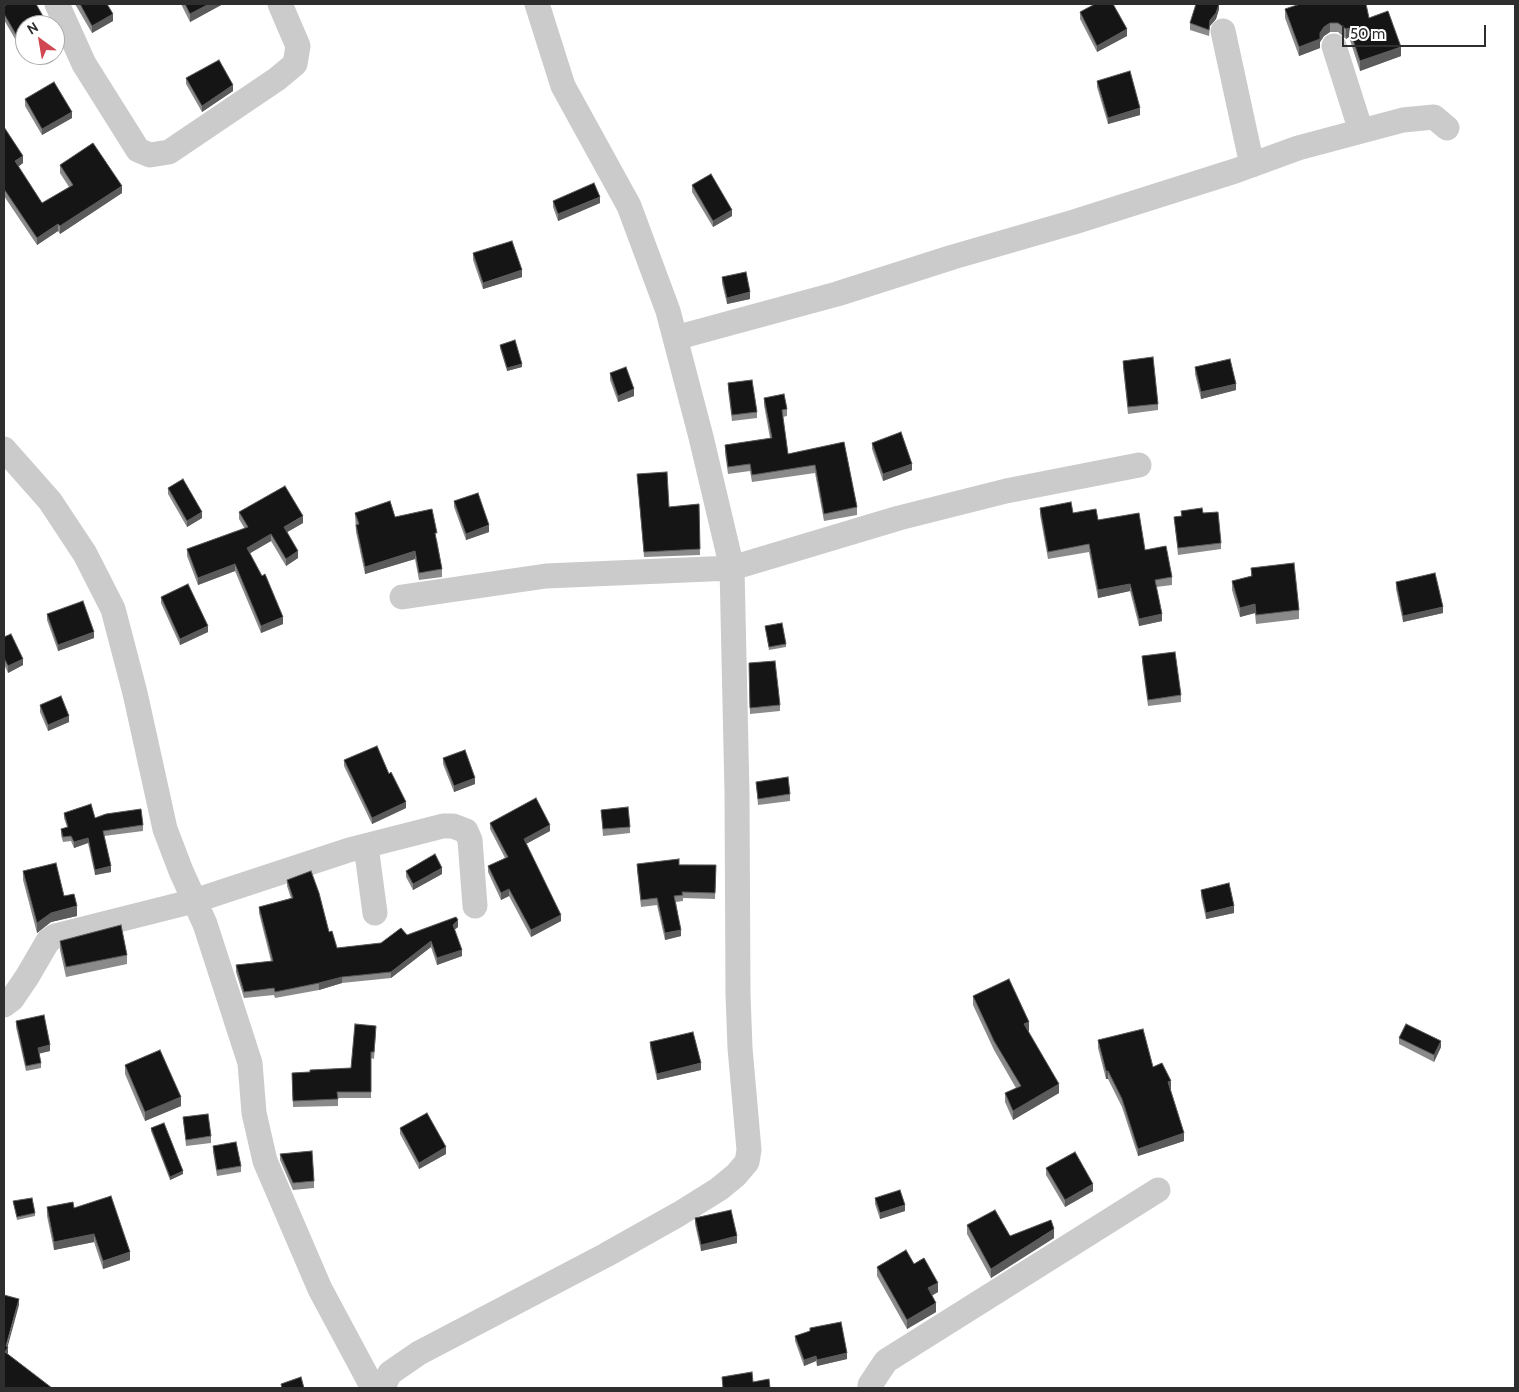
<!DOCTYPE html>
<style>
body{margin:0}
#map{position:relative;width:1519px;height:1392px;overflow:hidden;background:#fff;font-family:Cabin,sans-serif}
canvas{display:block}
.frame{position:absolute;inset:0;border:5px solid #2e2e2e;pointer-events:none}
.north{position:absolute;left:15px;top:15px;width:50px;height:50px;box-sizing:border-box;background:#fff;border:1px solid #ababab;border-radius:50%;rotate:328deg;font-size:14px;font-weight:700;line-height:20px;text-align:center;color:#2e2e2e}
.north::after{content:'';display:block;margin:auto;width:18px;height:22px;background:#d04651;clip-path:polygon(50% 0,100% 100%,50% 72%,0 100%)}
.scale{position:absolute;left:1342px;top:25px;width:144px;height:22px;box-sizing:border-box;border:2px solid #2e2e2e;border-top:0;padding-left:6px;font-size:15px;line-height:18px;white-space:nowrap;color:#2e2e2e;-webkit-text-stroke:4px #fff;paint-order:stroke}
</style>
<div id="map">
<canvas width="1519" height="1392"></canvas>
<div class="frame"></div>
<div class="north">N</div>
<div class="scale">50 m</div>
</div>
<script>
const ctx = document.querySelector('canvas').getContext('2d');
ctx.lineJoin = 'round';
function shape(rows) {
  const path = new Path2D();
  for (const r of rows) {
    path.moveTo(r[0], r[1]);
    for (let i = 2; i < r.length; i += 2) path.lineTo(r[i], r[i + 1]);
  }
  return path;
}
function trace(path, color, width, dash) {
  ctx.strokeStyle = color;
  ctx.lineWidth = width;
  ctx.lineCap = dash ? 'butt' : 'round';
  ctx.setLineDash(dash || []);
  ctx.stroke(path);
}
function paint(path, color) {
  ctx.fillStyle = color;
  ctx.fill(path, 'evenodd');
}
const minor = shape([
 [57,4,84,64,138,150,150,155,169,152,277,79,295,64,298,46,280,4],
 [1223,31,1252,165],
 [1334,46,1361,131],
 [675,338,837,294,953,257,1074,222,1235,171,1298,148,1403,120,1434,117,1447,128],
 [4,449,50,501,85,554,113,609,135,693,165,829,181,871,205,924,250,1063,254,1113,265,1161,320,1289,373,1388],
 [402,597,546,576,732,568,899,518,1006,491,1139,465],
 [366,846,375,913],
 [4,1005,12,999,27,977,48,941,55,936,194,901,349,850,443,826,453,826,466,831,470,840,475,906],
 [382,1388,390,1373,419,1353,606,1255,679,1214,719,1189,736,1175,747,1162,749,1150,740,1048,738,994,737,793,732,568,701,437,668,311,629,206,563,86,537,4],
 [870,1388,870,1385,886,1361,1158,1190]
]);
const wall = shape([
 [75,4,107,4,113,21,92,33],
 [181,4,223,4,190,22],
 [4,6,25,25,25,54,24,54,4,20],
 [1219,9,1216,19,1210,26,1209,36,1190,30,1190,23],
 [1285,9,1369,18,1401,56,1360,71,1349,37,1346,39,1338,32,1330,32,1324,36,1320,42,1320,48,1299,56,1285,18],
 [1080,12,1127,36,1097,52,1080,19],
 [186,78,233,91,202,112,186,84],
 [1097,81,1140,115,1108,124,1097,87],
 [25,99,72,118,42,135,25,106],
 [4,127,23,163,18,167,42,203,69,187,60,173,60,165,122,193,60,234,58,231,37,245,4,196],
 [692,185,732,216,713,227,692,192],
 [553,201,600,203,558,221,553,207],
 [473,253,522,277,483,289,473,260],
 [722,277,750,299,727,304,722,283],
 [500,345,522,367,507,371,500,348],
 [1123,361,1158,404,1158,410,1128,414,1123,367],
 [1195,367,1236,390,1201,399,1195,374],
 [610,373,634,396,618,402,610,380],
 [728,383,757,412,757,418,732,421,728,390],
 [764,398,787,409,787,416,783,417,788,454,844,442,857,507,857,515,824,521,815,473,752,482,750,471,728,474,725,453,725,445,770,438,764,405],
 [872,443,912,470,883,481,872,449],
 [637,474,669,507,699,504,700,555,644,557],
 [168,488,202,518,187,527,168,494],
 [454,501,489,532,466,540,454,507],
 [1040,508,1073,513,1098,520,1145,550,1172,577,1172,585,1156,587,1162,621,1139,626,1130,591,1098,598,1089,552,1048,559,1040,515],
 [1181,511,1203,513,1221,543,1221,549,1178,555,1174,517,1181,516],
 [239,512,303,523,287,532,298,558,286,566,271,541,250,553,283,624,261,633,235,571,198,585,187,556,187,549,245,529,239,519],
 [355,513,395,517,437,540,442,569,442,577,419,580,415,559,365,574,356,532],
 [1251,568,1299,610,1299,619,1256,624,1255,613,1240,617,1232,590,1232,581,1251,576],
 [1396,582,1443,613,1403,622,1396,589],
 [161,597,208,632,180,645,161,603],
 [47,614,94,638,58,651,47,620],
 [765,626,786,644,786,647,769,650],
 [4,637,23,665,8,673,4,664],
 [1142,656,1181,695,1181,702,1148,706,1142,662],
 [749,663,780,705,780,711,750,714],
 [40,705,69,722,48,731,40,712],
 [443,758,475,784,454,792,443,764],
 [344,760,389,774,406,808,372,824,344,766],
 [756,782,790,794,790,801,758,805],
 [601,810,630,827,630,833,603,836],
 [64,813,143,825,143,831,104,836,111,872,95,875,88,843,74,848,71,841,63,842,61,835,61,829,67,827,64,818],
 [490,823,550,831,526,844,561,921,531,937,509,896,501,900,488,872,488,866,505,858,490,829],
 [637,864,716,865,715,899,683,898,683,901,676,902,681,936,665,940,657,905,641,907,637,870],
 [23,871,64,896,77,916,51,922,37,933,23,880],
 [406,871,442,874,413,890,406,877],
 [287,880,329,932,337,948,381,943,407,935,458,927,454,930,462,956,437,965,431,947,391,978,342,983,319,990,275,998,274,995,244,998,236,972,236,965,271,961,259,913,259,907,291,898,287,886],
 [1201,890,1234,913,1206,919,1201,896],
 [60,941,127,955,127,964,66,977,60,950],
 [973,996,1029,1031,1028,1031,1059,1093,1013,1120,1005,1102,1005,1093,1016,1088,994,1050,973,1005],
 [16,1021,50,1051,39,1053,41,1063,41,1068,26,1071,16,1027],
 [376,1032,374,1059,371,1058,371,1098,338,1098,338,1106,293,1107,292,1073,310,1072,351,1068],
 [1399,1038,1441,1047,1434,1062,1399,1044],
 [1098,1040,1153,1067,1171,1089,1170,1089,1184,1141,1138,1156,1122,1107,1108,1079,1106,1079,1098,1048],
 [650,1042,701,1070,657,1080,650,1048],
 [125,1065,181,1106,145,1121,125,1074],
 [183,1117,211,1136,211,1143,186,1146],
 [151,1128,183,1174,170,1180,151,1131],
 [400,1128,446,1154,419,1169,400,1134],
 [213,1146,241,1166,241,1172,217,1176,213,1152],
 [280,1154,314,1181,314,1188,293,1190,280,1160],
 [1046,1168,1093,1191,1065,1207,1046,1175],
 [875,1198,905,1211,880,1219,875,1204],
 [13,1201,35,1213,35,1216,17,1220],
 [47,1207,74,1208,130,1260,103,1269,94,1242,54,1250,47,1216],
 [695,1218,737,1243,701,1251,695,1224],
 [967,1225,1010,1236,1054,1238,991,1278,967,1234],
 [877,1267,938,1292,932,1295,936,1312,907,1329,877,1276],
 [810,1328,847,1359,817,1366,816,1361,804,1366,795,1341,795,1336,810,1331]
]);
const shadedWall = shape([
 [209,4,223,4,190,22,190,14],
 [1219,4,1219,9,1216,19,1210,26,1210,20],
 [113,14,113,21,92,33,92,26],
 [1330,23,1330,32,1324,36,1320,42,1320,48,1299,56,1299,47,1320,33,1324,27],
 [1349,28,1349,37,1346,39,1346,29],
 [1127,29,1127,36,1097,52,1097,46],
 [1401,47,1401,56,1360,71,1360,61],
 [233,85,233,91,202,112,202,106],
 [1140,108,1140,115,1108,124,1108,118],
 [72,112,72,118,42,135,42,129],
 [23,156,23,163,15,169,15,161],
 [122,186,122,193,60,234,60,226],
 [600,197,600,203,558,221,558,214],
 [732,210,732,216,713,227,713,221],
 [58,224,58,231,37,245,37,238],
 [522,270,522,277,483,289,483,283],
 [750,292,750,299,727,304,727,298],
 [522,364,522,367,507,371,507,368],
 [1236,384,1236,390,1201,399,1201,392],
 [634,389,634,396,618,402,618,396],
 [912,464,912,470,883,481,883,474],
 [202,512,202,518,187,527,187,521],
 [303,516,303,523,284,534,284,527],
 [489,525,489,532,466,540,466,534],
 [271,534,271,541,247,555,247,548],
 [298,551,298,558,286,566,286,559],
 [415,551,415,559,365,574,365,567],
 [235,564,235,571,198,585,198,578],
 [1130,584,1130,591,1098,598,1098,590],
 [1255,604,1255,613,1240,617,1240,608],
 [1443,607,1443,613,1403,622,1403,616],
 [1162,614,1162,621,1139,626,1139,619],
 [283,617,283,624,261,633,261,626],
 [208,626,208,632,180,645,180,639],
 [94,632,94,638,58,651,58,645],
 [23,659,23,665,8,673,8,666],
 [69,716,69,722,48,731,48,725],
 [475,778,475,784,454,792,454,786],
 [406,802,406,808,372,824,372,818],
 [550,825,550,831,524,845,524,839],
 [88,838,88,843,74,848,74,842],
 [111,866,111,872,95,875,95,870],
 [442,868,442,874,413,890,413,884],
 [509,889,509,896,501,900,501,893],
 [77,906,77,916,51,922,37,933,37,923,51,913],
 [1234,906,1234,913,1206,919,1206,913],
 [561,915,561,921,531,937,531,930],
 [458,920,458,927,453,931,453,925],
 [681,930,681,936,665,940,665,933],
 [431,941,431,947,391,978,391,972],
 [462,950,462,956,437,965,437,958],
 [342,977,342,983,319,990,319,983],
 [1029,1022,1029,1031,1024,1033,1024,1024],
 [1441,1041,1441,1047,1434,1062,1434,1055],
 [50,1045,50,1051,38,1054,38,1048],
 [701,1063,701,1070,657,1080,657,1074],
 [1106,1071,1108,1071,1108,1079,1106,1079],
 [1171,1081,1171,1089,1168,1090,1168,1082],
 [1059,1084,1059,1093,1013,1120,1013,1111],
 [181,1097,181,1106,145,1121,145,1112],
 [1184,1133,1184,1141,1138,1156,1138,1149],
 [446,1147,446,1154,419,1169,419,1163],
 [183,1171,183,1174,170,1180,170,1177],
 [1093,1184,1093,1191,1065,1207,1065,1200],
 [905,1205,905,1211,880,1219,880,1213],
 [1054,1229,1054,1238,991,1278,991,1269],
 [94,1234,94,1242,54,1250,54,1242],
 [737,1236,737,1243,701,1251,701,1245],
 [130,1252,130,1260,103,1269,103,1261],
 [938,1283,938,1292,928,1298,928,1288],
 [19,1299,19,1305,7,1349,8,1347,8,1353,5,1358,5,1352],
 [936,1303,936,1312,907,1329,907,1320],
 [847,1353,847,1359,817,1366,817,1360],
 [816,1356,816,1361,804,1366,804,1360]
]);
const building = shape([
 [7,4,36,4,48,25,25,25,25,47,24,48,4,14,4,6,7,4],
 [80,4,107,4,113,14,92,26,80,4],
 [185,4,209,4,190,14,185,4],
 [1095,4,1113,4,1127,29,1097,46,1080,12,1095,4],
 [1196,4,1219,4,1216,13,1210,20,1209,30,1190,23,1196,4],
 [1300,4,1366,4,1369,18,1388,11,1401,47,1360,61,1349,28,1346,29,1338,23,1330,23,1324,27,1320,33,1320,39,1299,47,1285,9,1300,4],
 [219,60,233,85,202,106,186,78,219,60],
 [1130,71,1140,108,1108,118,1097,81,1130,71],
 [54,82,72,112,42,129,25,99,54,82],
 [4,127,23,156,15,161,42,203,73,185,60,165,93,143,122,186,60,226,58,224,37,238,4,189,4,127],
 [711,174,732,210,713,221,692,185,711,174],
 [594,183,600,197,558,214,553,201,594,183],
 [512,241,522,270,483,283,473,253,512,241],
 [746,272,750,292,727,298,722,277,746,272],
 [515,340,522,364,507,368,500,345,515,340],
 [1153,357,1158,404,1128,407,1123,361,1153,357],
 [1230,359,1236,384,1201,392,1195,367,1230,359],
 [626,367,634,389,618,396,610,373,626,367],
 [752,380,757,412,732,415,728,383,752,380],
 [784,394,787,409,782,410,788,454,844,442,857,507,824,514,815,465,752,475,750,464,728,467,725,445,772,438,764,398,784,394],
 [901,432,912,464,883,474,872,443,901,432],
 [667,472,669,507,699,504,700,549,644,552,637,474,667,472],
 [183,479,202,512,187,521,168,488,183,479],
 [285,486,303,516,284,527,298,551,286,559,271,534,247,548,262,576,265,574,283,617,261,626,235,564,198,578,187,549,248,527,239,512,285,486],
 [478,493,489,525,466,534,454,501,478,493],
 [390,501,395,517,432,509,437,533,435,533,442,569,419,573,415,551,365,567,356,525,359,524,355,513,390,501],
 [1071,502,1073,513,1096,509,1098,520,1139,513,1145,550,1166,546,1172,577,1155,580,1162,614,1139,619,1130,584,1098,590,1089,544,1048,552,1040,508,1071,502],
 [1202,508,1203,513,1218,512,1221,543,1178,548,1174,517,1182,516,1181,511,1202,508],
 [1294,563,1299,610,1256,615,1255,604,1240,608,1232,581,1252,576,1251,568,1294,563],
 [1435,573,1443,607,1403,616,1396,582,1435,573],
 [188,584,208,626,180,639,161,597,188,584],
 [83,601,94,632,58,645,47,614,83,601],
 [782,623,786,644,769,647,765,626,782,623],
 [11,634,23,659,8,666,4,658,4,637,11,634],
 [1175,652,1181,695,1148,700,1142,656,1175,652],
 [775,661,780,705,750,708,749,663,775,661],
 [61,696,69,716,48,725,40,705,61,696],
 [377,746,389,774,391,772,406,802,372,818,344,760,377,746],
 [465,750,475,778,454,786,443,758,465,750],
 [788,777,790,794,758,799,756,782,788,777],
 [536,798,550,825,524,839,561,915,531,930,509,889,501,893,488,866,508,857,490,823,536,798],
 [91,804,95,818,106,814,141,809,143,825,103,831,111,866,95,870,88,838,74,842,71,836,63,837,61,829,68,827,64,813,91,804],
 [628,807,630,827,603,829,601,810,628,807],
 [435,854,442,868,413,884,406,871,435,854],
 [679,859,679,865,716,865,715,893,682,892,683,895,674,896,681,930,665,933,657,898,641,900,637,864,679,859],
 [56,863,64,896,74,894,77,906,51,913,37,923,23,871,56,863],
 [311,871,319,893,329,932,332,931,337,948,381,943,401,928,407,935,456,917,458,920,453,925,462,950,437,958,431,941,391,972,342,977,319,983,275,992,274,988,244,992,236,965,273,961,259,907,293,898,287,880,311,871],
 [1229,883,1234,906,1206,913,1201,890,1229,883],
 [121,925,127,955,66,967,60,941,121,925],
 [1009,979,1029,1022,1024,1024,1059,1084,1013,1111,1005,1093,1021,1086,994,1041,973,996,1009,979],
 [44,1015,50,1045,38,1048,41,1063,26,1066,16,1021,44,1015],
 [355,1024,376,1026,374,1052,371,1052,371,1092,337,1092,338,1099,293,1101,292,1073,310,1072,310,1070,351,1068,355,1024],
 [1406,1024,1441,1041,1434,1055,1399,1038,1406,1024],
 [1143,1029,1153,1067,1162,1063,1171,1081,1168,1082,1184,1133,1138,1149,1122,1099,1108,1071,1106,1071,1098,1040,1143,1029],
 [693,1032,701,1063,657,1074,650,1042,693,1032],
 [160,1050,181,1097,145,1112,125,1065,160,1050],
 [427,1113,446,1147,419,1163,400,1128,427,1113],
 [208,1114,211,1136,186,1140,183,1117,208,1114],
 [164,1123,183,1171,170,1177,151,1128,164,1123],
 [236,1142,241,1166,217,1170,213,1146,236,1142],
 [312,1151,314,1181,293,1183,280,1154,312,1151],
 [1075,1152,1093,1184,1065,1200,1046,1168,1075,1152],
 [900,1190,905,1205,880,1213,875,1198,900,1190],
 [111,1196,130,1252,103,1261,94,1234,54,1242,47,1207,73,1202,74,1208,111,1196],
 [32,1198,35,1213,17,1217,13,1201,32,1198],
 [731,1210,737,1236,701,1245,695,1218,731,1210],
 [995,1210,1010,1236,1051,1220,1054,1229,991,1269,967,1225,995,1210],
 [906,1250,914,1264,924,1258,938,1283,928,1288,936,1303,907,1320,877,1267,906,1250],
 [4,1295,19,1299,6,1346,8,1347,5,1352,52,1388,4,1388,4,1295],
 [841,1322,847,1353,817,1360,816,1356,804,1360,795,1336,810,1331,810,1328,841,1322],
 [752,1372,753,1382,769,1379,770,1388,723,1388,722,1377,752,1372],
 [301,1377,304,1388,282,1388,281,1384,301,1377]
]);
trace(minor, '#cbcbcb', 25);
paint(wall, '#8a8a8a');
paint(shadedWall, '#5b5b5b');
paint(building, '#151515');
trace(building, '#5b5b5b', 1);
</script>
